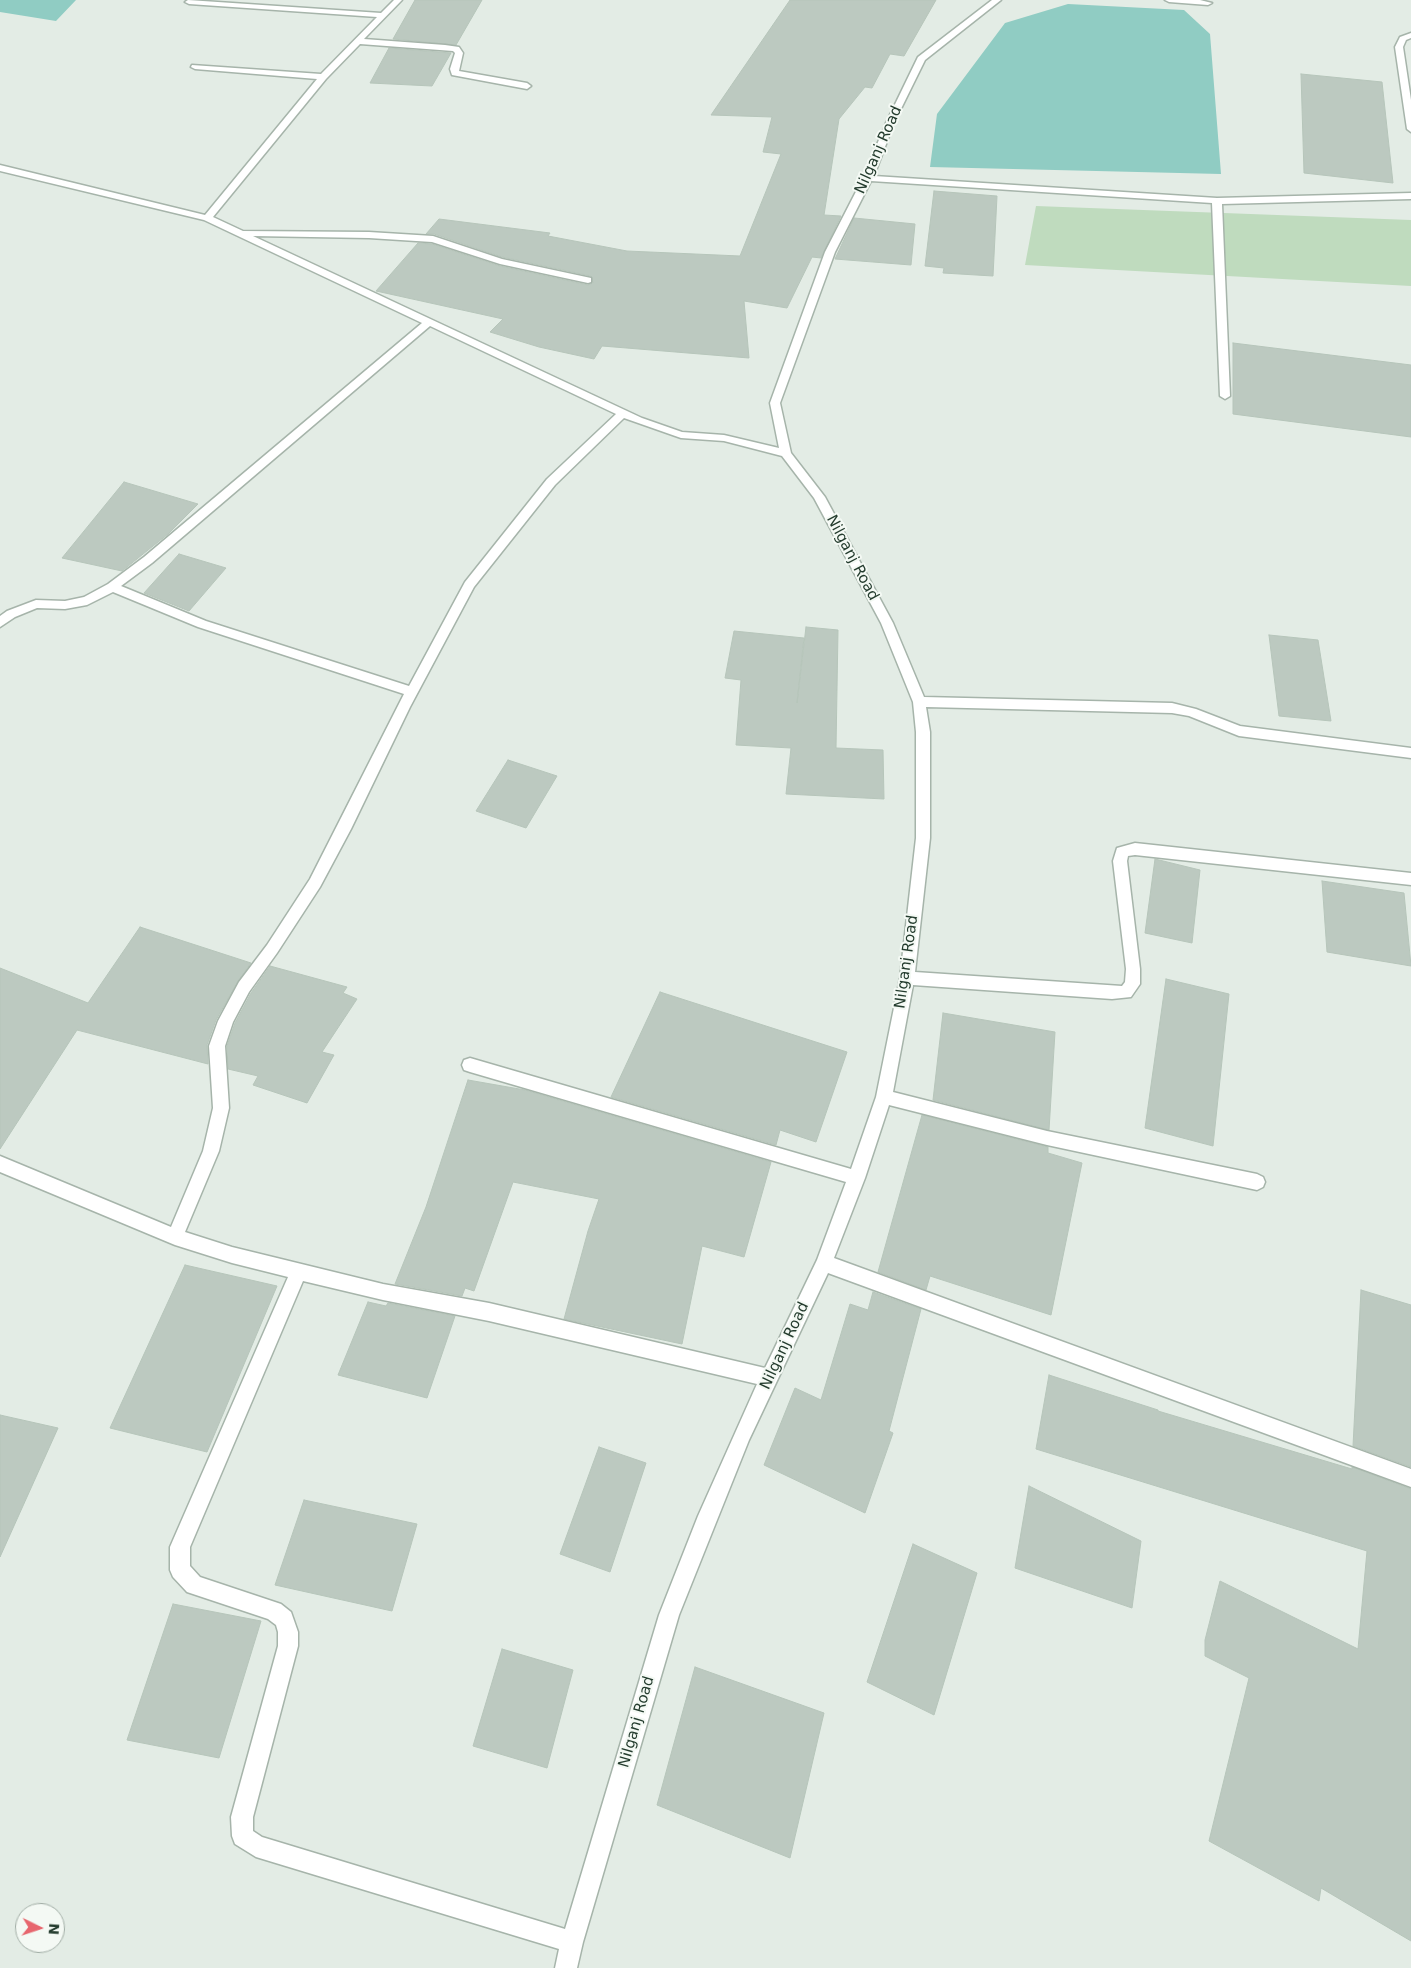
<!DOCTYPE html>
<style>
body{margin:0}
#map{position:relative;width:1411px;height:1968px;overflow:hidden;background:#e3ece5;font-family:"DejaVu Sans",sans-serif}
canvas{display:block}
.north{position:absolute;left:15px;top:1903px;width:50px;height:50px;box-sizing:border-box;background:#f4f9f4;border:1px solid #a1ada5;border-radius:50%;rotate:94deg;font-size:14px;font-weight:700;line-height:20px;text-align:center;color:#243c2e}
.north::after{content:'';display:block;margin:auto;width:18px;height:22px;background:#e7666e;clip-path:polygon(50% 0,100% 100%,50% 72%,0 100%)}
</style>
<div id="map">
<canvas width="1411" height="1968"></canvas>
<div class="north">N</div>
</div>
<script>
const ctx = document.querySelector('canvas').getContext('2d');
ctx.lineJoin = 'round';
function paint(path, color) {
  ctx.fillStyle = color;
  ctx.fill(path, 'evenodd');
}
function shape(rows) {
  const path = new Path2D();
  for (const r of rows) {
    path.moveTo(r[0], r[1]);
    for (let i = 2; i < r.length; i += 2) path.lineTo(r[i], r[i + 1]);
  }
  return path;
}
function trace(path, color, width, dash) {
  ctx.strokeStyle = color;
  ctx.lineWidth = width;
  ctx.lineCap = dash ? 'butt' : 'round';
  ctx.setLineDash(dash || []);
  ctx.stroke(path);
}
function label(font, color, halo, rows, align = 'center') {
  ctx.font = font + ' "DejaVu Sans",sans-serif';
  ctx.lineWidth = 4;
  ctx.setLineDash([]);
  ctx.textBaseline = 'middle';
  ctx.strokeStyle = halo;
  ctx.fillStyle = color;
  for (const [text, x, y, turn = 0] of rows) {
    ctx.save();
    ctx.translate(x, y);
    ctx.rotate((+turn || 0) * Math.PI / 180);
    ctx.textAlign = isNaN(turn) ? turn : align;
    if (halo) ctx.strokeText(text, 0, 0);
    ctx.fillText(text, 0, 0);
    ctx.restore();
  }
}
const green = shape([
 [1036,206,1411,220,1411,286,1025,265]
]);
const water = shape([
 [0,0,76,0,56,21,0,12],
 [1068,4,1184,10,1210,34,1221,174,930,167,937,114,1005,23]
]);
const building = shape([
 [415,0,482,0,456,45,393,39,415,0],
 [790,0,936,0,904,56,890,54,872,88,865,87,839,119,824,215,841,216,821,258,812,257,787,308,744,301,749,358,602,346,594,359,539,347,490,332,503,319,376,291,418,243,432,244,500,266,588,285,593,283,591,276,502,257,434,234,426,234,439,219,550,233,548,236,627,251,740,256,781,154,763,152,772,117,711,115,790,0],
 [389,48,451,53,432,86,370,83,389,48],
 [1301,74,1382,82,1393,183,1304,173,1301,74],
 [934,191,997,196,993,276,943,273,944,268,925,266,934,191],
 [854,218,915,224,911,265,835,259,854,218],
 [1233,343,1411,365,1411,437,1233,414,1233,343],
 [124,482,198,504,168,534,122,571,62,558,124,482],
 [179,554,226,568,189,611,144,593,179,554],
 [806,627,838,630,836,748,883,750,884,799,786,794,791,748,736,745,741,680,725,678,734,631,804,638,797,703,806,627],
 [1269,635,1318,640,1331,721,1279,716,1269,635],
 [508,760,557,776,526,828,476,811,508,760],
 [1155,859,1200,870,1192,943,1145,933,1155,859],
 [1322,881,1404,893,1411,966,1327,952,1322,881],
 [140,927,251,963,238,981,216,1020,207,1045,208,1064,77,1030,0,1149,0,968,88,1003,140,927],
 [270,966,347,987,343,993,357,999,322,1052,334,1055,307,1103,253,1085,258,1076,228,1069,227,1046,235,1023,251,993,270,966],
 [1166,979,1229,994,1213,1146,1145,1128,1166,979],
 [660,992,847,1052,816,1142,780,1130,776,1145,611,1097,660,992],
 [943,1013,1055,1032,1049,1130,933,1100,943,1013],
 [468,1080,525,1090,771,1162,744,1257,702,1246,682,1344,564,1319,588,1231,599,1199,513,1182,474,1291,465,1288,462,1296,395,1284,426,1207,468,1080],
 [922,1115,1048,1147,1048,1153,1082,1163,1051,1315,930,1276,926,1290,878,1272,922,1115],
 [185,1265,277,1286,207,1452,110,1428,185,1265],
 [1361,1290,1411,1305,1411,1467,1353,1446,1361,1290],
 [873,1292,921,1309,889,1431,893,1433,865,1513,764,1465,795,1388,821,1400,850,1304,868,1310,873,1292],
 [368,1302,386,1306,388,1303,455,1316,427,1398,338,1375,368,1302],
 [1049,1375,1158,1410,1158,1411,1352,1469,1352,1467,1411,1489,1411,1941,1321,1888,1319,1901,1209,1841,1249,1678,1205,1656,1205,1640,1220,1581,1358,1649,1367,1551,1036,1449,1049,1375],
 [0,1415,58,1428,0,1557,0,1415],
 [599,1447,646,1463,610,1572,560,1554,599,1447],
 [1029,1486,1141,1541,1132,1608,1015,1568,1029,1486],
 [304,1500,417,1524,392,1611,275,1585,304,1500],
 [913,1544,977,1573,934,1715,867,1682,913,1544],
 [173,1604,261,1621,219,1758,127,1740,173,1604],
 [502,1649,573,1670,547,1768,473,1746,502,1649],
 [695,1667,824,1713,790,1858,657,1805,695,1667]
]);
const minor = shape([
 [188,0,381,13,394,0,402,0,364,39,445,45,459,47,463,53,459,71,527,83,531,86,527,89,452,75,450,69,455,53,453,51,360,44,326,79,213,217,243,231,369,232,433,236,502,259,591,278,591,282,588,283,500,264,432,242,369,238,253,236,642,418,682,432,724,435,779,448,770,403,825,252,863,178,886,123,918,57,992,0,1001,0,925,60,894,123,874,176,1217,198,1411,193,1411,199,1222,204,1230,396,1225,399,1220,396,1212,203,871,181,835,252,780,403,791,453,825,497,893,623,924,697,1172,703,1196,709,1240,726,1411,748,1411,758,1239,736,1189,716,1172,713,926,707,930,732,930,838,915,972,1122,986,1125,982,1126,969,1113,861,1117,848,1135,843,1411,873,1411,885,1135,855,1128,856,1127,861,1140,969,1140,984,1131,997,1112,999,913,985,893,1092,1047,1131,1257,1174,1263,1177,1265,1182,1263,1187,1257,1190,1047,1145,889,1105,865,1178,834,1258,1411,1469,1411,1487,828,1273,749,1440,679,1615,583,1942,577,1968,555,1968,559,1949,256,1857,235,1844,232,1836,231,1817,278,1646,278,1632,276,1625,268,1619,187,1592,173,1577,170,1570,170,1547,288,1277,232,1263,175,1245,0,1172,0,1156,171,1227,203,1151,213,1108,209,1046,218,1021,239,982,267,945,310,879,404,694,198,627,113,592,87,605,65,609,37,608,15,617,0,627,0,616,7,611,36,600,65,601,84,597,108,584,144,557,422,323,204,220,0,171,0,165,205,215,317,79,195,69,191,67,192,65,321,74,377,17,189,4,185,2,188,0],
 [430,326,616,414,547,479,465,582,409,686,206,621,121,586,152,563,430,326],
 [624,418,681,438,724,441,782,456,814,498,881,623,913,702,916,732,916,838,900,978,876,1097,851,1169,470,1058,464,1060,462,1065,464,1070,470,1072,846,1182,817,1260,765,1368,489,1303,383,1284,232,1247,185,1232,219,1151,229,1108,225,1046,233,1022,249,992,277,953,320,887,351,829,410,707,474,587,555,485,624,418],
 [303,1281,383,1300,489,1321,757,1384,698,1516,659,1615,565,1929,262,1837,253,1831,253,1817,298,1646,298,1632,291,1612,281,1604,200,1577,190,1566,190,1547,303,1281],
 [1165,0,1200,0,1212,3,1208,5,1169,2,1165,0],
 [1411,33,1411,38,1406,40,1403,47,1411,100,1411,132,1407,129,1395,47,1400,37,1411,33]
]);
const streetNames = [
 ["Nilganj Road",879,150,-66],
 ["Nilganj Road",852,558,62],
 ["Nilganj Road",907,962,-82],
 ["Nilganj Road",785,1346,-65],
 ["Nilganj Road",637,1722,-74]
];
paint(green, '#bfdbbe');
paint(water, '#90ccc3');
paint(building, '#bcc9c0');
trace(building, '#b6c5ba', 1);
trace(minor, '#a6b4aa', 3);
paint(minor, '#fff');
label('15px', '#243c2e', '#f4f9f4', streetNames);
</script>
